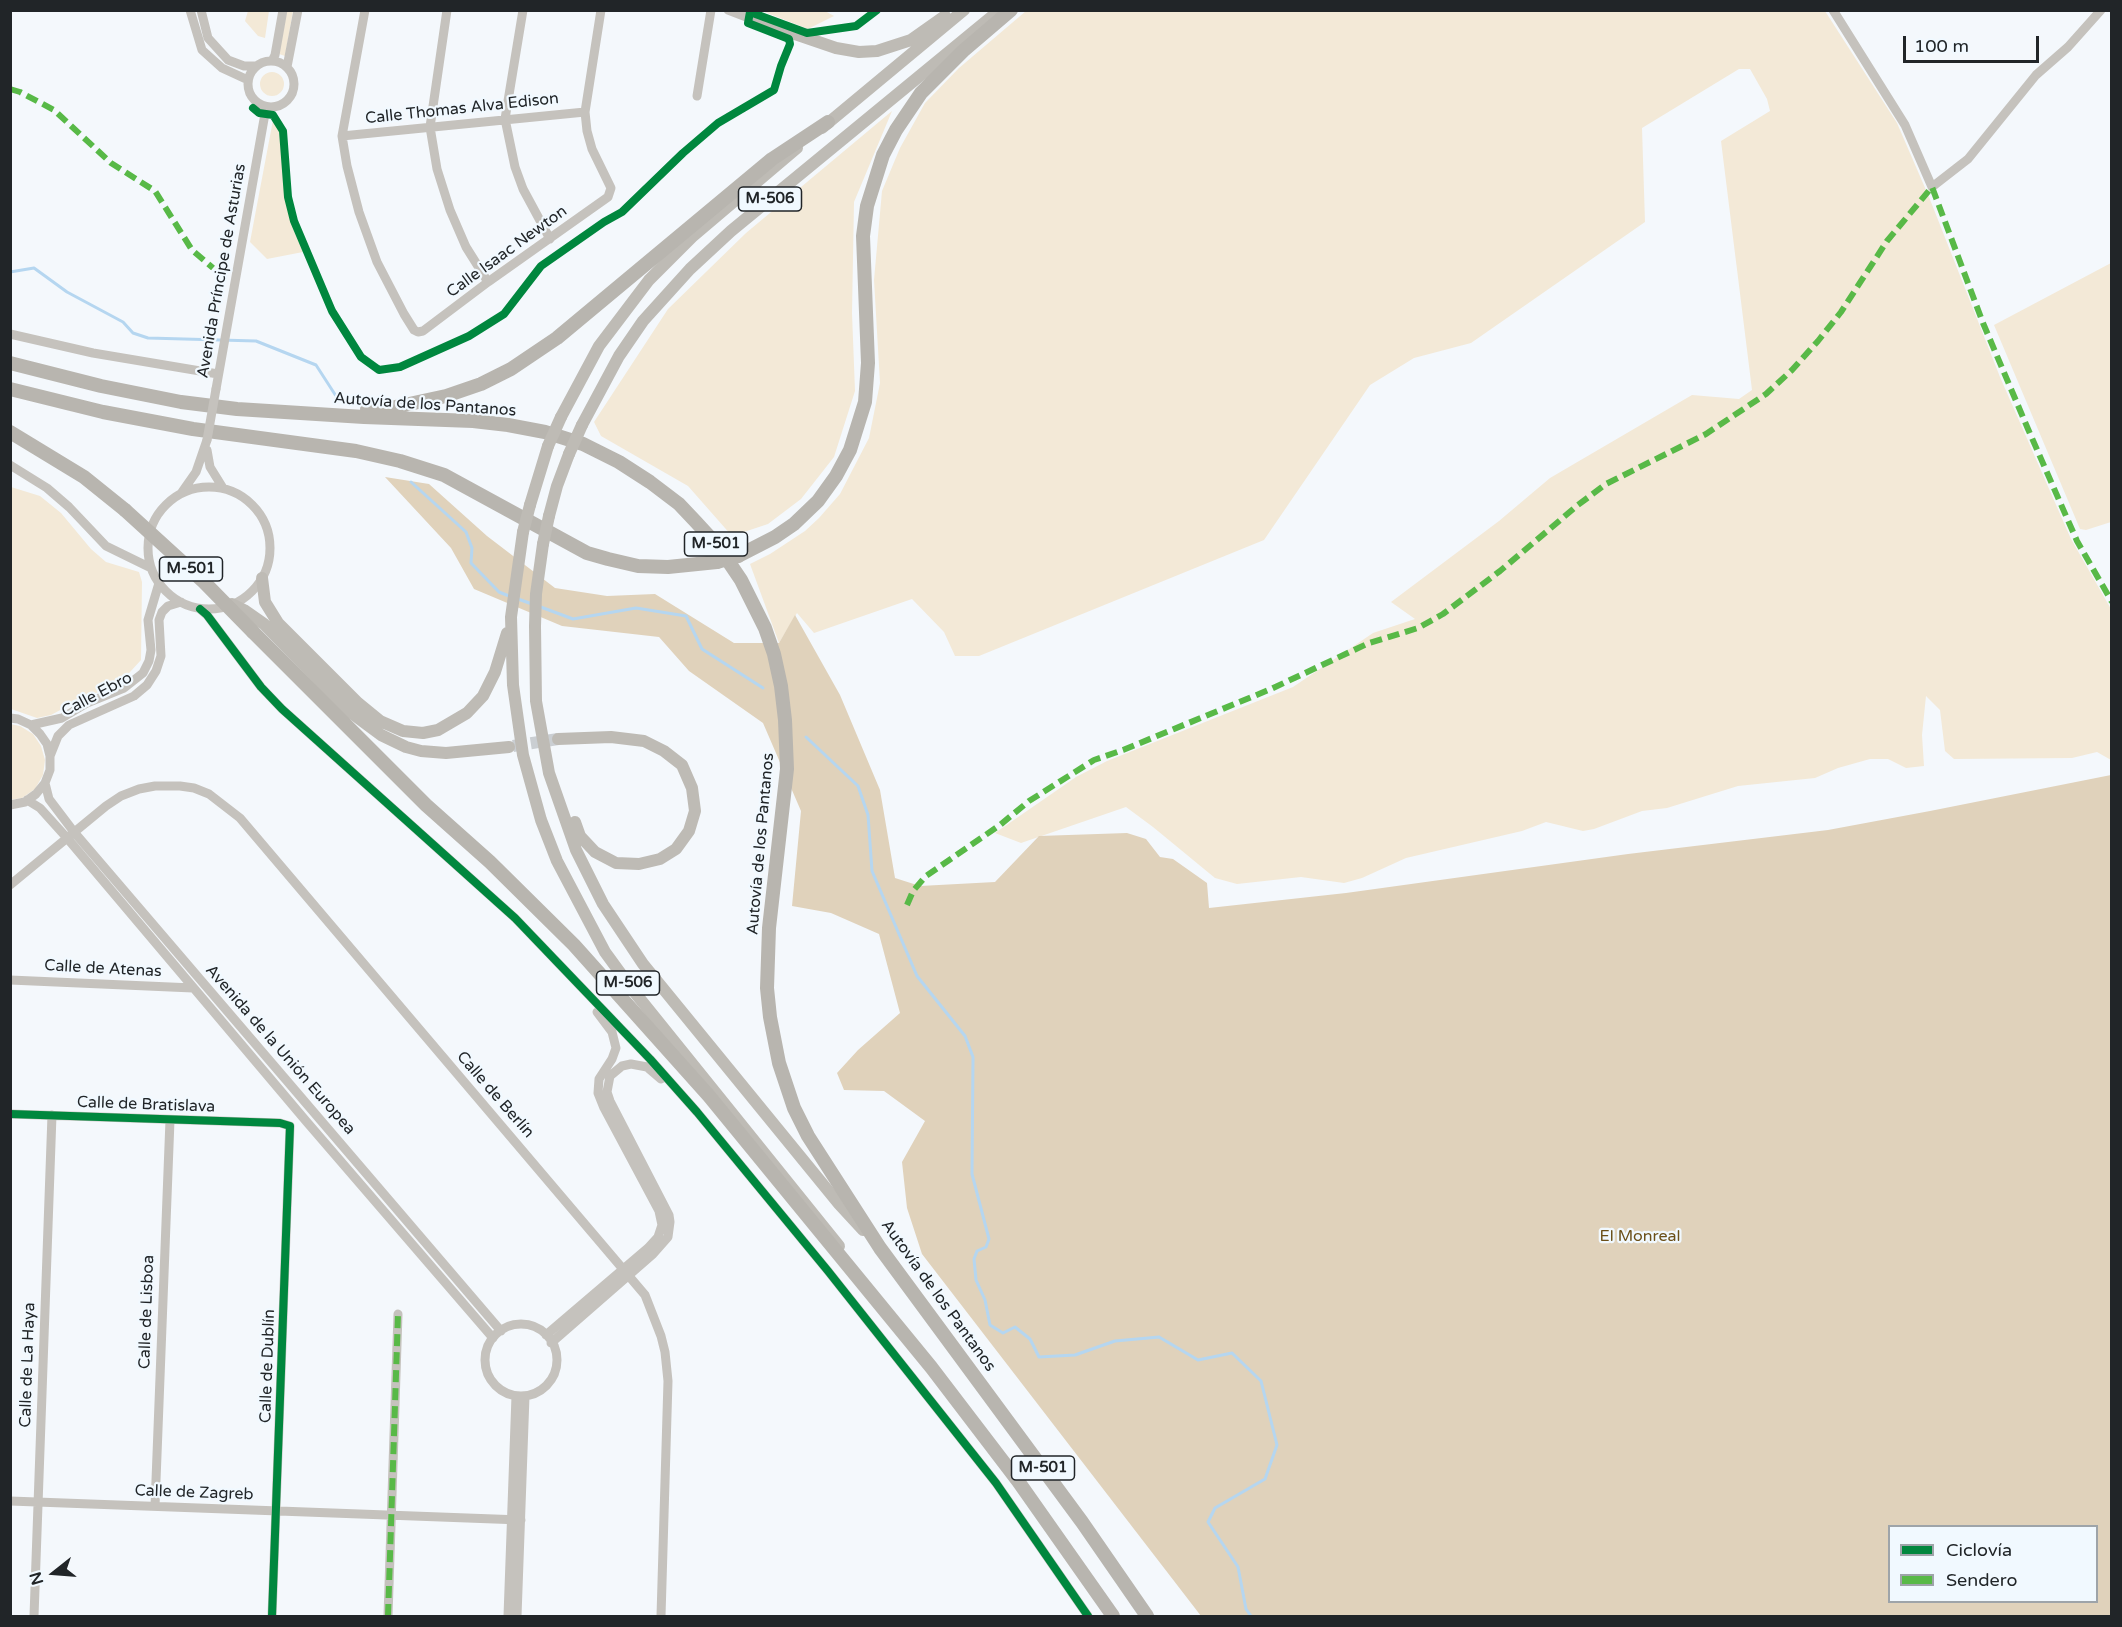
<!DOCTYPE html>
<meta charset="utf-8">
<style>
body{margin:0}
#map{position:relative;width:2122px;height:1627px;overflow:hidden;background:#f4f8fc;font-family:"Varela Round",sans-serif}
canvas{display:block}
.frame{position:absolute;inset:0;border:12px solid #212528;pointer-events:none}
.legend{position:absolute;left:1888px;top:1525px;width:210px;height:78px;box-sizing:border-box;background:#f1f9ff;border:2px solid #9ea4a9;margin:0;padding:8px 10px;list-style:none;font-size:18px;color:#212528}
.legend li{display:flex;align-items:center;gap:12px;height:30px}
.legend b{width:30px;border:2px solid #9ea4a9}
.north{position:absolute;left:24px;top:1543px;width:60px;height:60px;-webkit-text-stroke:4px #f1f9ff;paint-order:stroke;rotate:253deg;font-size:16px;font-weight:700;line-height:24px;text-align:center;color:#212528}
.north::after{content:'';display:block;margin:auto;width:21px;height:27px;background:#212528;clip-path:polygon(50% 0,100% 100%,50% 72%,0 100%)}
.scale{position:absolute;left:1903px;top:36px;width:136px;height:27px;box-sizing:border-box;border:3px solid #212528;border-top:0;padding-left:8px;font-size:18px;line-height:21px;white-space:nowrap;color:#212528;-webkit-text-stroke:4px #f1f9ff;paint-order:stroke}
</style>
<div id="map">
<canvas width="2122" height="1627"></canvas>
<div class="frame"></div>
<ul class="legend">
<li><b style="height:8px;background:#00873e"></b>Ciclovía</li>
<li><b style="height:8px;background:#58b947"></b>Sendero</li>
</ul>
<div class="north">N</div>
<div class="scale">100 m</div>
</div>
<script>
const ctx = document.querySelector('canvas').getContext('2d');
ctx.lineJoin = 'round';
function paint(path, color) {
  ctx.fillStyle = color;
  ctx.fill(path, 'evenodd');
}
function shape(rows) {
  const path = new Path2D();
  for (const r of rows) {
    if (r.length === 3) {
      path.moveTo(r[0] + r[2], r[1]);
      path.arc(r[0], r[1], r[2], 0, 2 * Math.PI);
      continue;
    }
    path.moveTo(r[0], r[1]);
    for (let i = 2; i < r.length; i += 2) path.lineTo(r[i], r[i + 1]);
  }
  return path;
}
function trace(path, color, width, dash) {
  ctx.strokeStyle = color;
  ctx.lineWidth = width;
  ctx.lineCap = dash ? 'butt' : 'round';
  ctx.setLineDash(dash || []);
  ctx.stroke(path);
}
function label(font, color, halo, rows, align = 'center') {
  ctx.font = font + ' "Varela Round",sans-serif';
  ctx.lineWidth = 4.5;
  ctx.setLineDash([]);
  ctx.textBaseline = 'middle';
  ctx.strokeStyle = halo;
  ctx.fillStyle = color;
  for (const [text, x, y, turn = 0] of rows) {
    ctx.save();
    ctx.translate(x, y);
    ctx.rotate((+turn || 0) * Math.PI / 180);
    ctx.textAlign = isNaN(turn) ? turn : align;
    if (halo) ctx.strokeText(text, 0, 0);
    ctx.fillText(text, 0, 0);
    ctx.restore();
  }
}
const green = shape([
 [248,11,269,11,265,38,258,36,245,21],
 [287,11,293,11,285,56,279,54],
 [762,11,825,11,834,16,808,29],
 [1026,11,1825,11,1897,123,1929,197,2000,377,2071,539,2111,609,2111,760,2097,752,2072,758,1954,759,1945,751,1940,710,1926,696,1922,735,1924,766,1906,768,1888,759,1870,759,1838,768,1815,778,1738,786,1667,808,1642,811,1594,829,1583,831,1546,822,1522,831,1406,858,1362,878,1344,883,1301,877,1237,884,1215,878,1153,827,1126,807,1021,843,995,833,1076,777,1107,761,1293,687,1373,633,1415,619,1391,602,1499,521,1550,478,1692,395,1739,399,1752,390,1721,141,1770,111,1767,99,1750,69,1739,69,1642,128,1645,222,1471,343,1414,358,1370,385,1264,540,979,656,955,656,944,632,912,599,814,633,797,613,779,643,750,564,770,554,805,531,819,518,840,494,869,438,880,383,874,280,882,191,900,148,925,103,959,68],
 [272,84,12],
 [892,111,854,202,852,313,855,391,834,457,801,499,768,524,732,536,688,486,601,436,594,422,668,309,746,233],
 [273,120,279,129,282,140,285,197,294,231,303,252,267,259,250,242],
 [2111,263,2111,522,2086,530,2080,529,1994,325],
 [11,487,40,496,61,513,91,549,106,562,139,572,142,582,141,660,120,683,77,701,51,715,37,718,11,709],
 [10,724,20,726,33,734,41,746,45,760,43,775,35,789,22,798,10,800]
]);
const forest = shape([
 [385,477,429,484,487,536,555,588,607,596,655,594,734,643,779,643,795,615,840,695,880,790,895,878,920,886,995,882,1039,836,1127,833,1146,839,1160,857,1173,859,1207,883,1209,908,1346,893,1628,854,1828,830,1930,811,2111,775,2111,1616,1201,1616,922,1254,907,1208,902,1162,925,1121,884,1091,844,1090,837,1073,858,1050,900,1013,879,934,831,913,792,906,801,811,763,723,689,671,659,637,562,626,474,589,451,548],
 [1890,1526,2096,1526,2096,1602,1890,1602]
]);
const stream = shape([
 [10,272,34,268,67,292,123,322,133,333,148,338,256,341,316,365,336,396],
 [411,482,466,532,472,548,471,563,499,592,509,596],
 [518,599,532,604],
 [538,606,573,619,636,608,686,616,702,649,763,688],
 [806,737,858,786,868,815,872,871,917,976,965,1036,973,1057,972,1174,989,1239,986,1247,977,1251,974,1259,976,1280,985,1300,990,1325,1003,1333,1015,1327,1030,1339,1039,1357,1075,1355,1115,1341,1159,1337,1198,1360,1232,1353,1261,1381,1277,1445,1265,1479,1215,1508,1208,1522,1238,1567,1246,1609,1251,1616]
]);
const majorTunnel = shape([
 [513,746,558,739]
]);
const minor = shape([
 [190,10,202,50,222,68,248,80],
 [201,10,208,38,228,60,244,66,256,66],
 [365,10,342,136,347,166,359,212,377,262,404,314,414,330,418,332,423,331,488,282,608,197,611,188,592,149,587,131,585,112,601,10],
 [447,10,430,127,437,169,450,210,466,247,488,282],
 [523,10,505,119,515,167,523,189,550,239],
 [728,10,754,20],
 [1833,10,1905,125,1932,187,1968,159,2036,75,2068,47,2101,10],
 [271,84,23],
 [272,61,275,55,283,10],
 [287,67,298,10],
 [697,96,711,10],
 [342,136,585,112],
 [10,334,93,353,218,374],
 [216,389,266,108],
 [207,450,210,467,223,488],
 [10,465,47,488,69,507,106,546,151,568],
 [209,548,61],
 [182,492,196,472,207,440],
 [200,609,207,615,261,687,282,709,515,918,650,1059,697,1112,828,1271,996,1483,1088,1616],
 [10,718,18,719,31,725,40,734,47,744,50,756,50,770,45,783,36,794,25,802,10,805],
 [31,725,62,718,87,703,124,688,143,673,149,661,151,650,148,620,159,583],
 [50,756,58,736,69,725,134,696,147,685,156,671,161,656,159,620,162,612,168,606,181,602],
 [45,783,49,799,74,832,501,1331],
 [27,800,40,808,67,838,306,1121,493,1338],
 [10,885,106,806,121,796,139,789,155,786,180,786,194,788,209,794,240,818,645,1295,661,1336,665,1352,668,1381,661,1616],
 [10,980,193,988],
 [10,1114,280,1123,290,1126,272,1616],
 [521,1360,36],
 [546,1335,648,1248,658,1237,662,1225,659,1211,604,1108,598,1093,599,1079,612,1059,616,1048,612,1032,597,1012],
 [551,1343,653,1254,668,1237,670,1222,669,1215,610,1101,607,1092,610,1076,622,1066,631,1064,647,1067,661,1079],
 [10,1501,521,1520],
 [155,1506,170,1120],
 [34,1616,52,1115],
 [388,1616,398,1314],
 [508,1616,516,1396],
 [517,1616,525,1396]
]);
const major = shape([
 [754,20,836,48,859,52,877,51,911,40,945,16],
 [822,128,964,10],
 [561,417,599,346,649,280,692,237,797,148],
 [582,425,619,356,643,321,690,269,731,231,1000,10],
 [530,505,548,446],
 [549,516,557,486,569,454],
 [523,532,511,617,513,685,523,755,541,820,557,861,605,952,632,989,839,1246],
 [543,544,536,594,535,626,536,701,549,773,576,850,603,904,643,964,839,1204,863,1230],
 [262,578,265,602,278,623,358,703,380,721,403,731,423,733,438,730,467,713,483,696,495,672,507,633],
 [232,604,244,610,264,624,350,712,381,735,406,747,421,751,446,753,509,747],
 [558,739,611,737,644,741,664,751,682,765,692,788,695,811,689,831,676,849,660,859,639,864,616,863,595,852,580,836,575,822]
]);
const highway = shape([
 [10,363,101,386,181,402,237,409,364,417,473,421,508,425,545,432,583,444,619,462,650,482,679,504,696,522,718,546,741,580,765,628,774,654,781,686,785,720,787,769,769,928,767,988,770,1017,779,1063,794,1108,808,1136,880,1248,1082,1522,1147,1616],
 [10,389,103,412,193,429,356,451,400,461,444,475,587,553,608,559,638,566,668,567,717,562],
 [367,409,386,409,446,396,481,384,511,369,557,338,772,159,828,122],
 [10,432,84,477,125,510],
 [738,556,775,537,794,524,818,501,836,476,850,450,865,402,868,363,863,236,867,206,883,155,896,130,921,93,963,51,1011,10],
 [253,632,426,805,490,862,574,945,709,1096,931,1367,1018,1481,1113,1616]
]);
const minorBridge = shape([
 [207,440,216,389]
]);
const majorBridge = shape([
 [548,446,561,417],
 [569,454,582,425],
 [523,532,530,505],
 [543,544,549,516]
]);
const highwayBridge = shape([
 [125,510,204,582,253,632],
 [717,562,738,556]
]);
const quiet = shape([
 [10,89,20,92,54,110,111,163,155,191,192,250,213,268],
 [907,905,913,891,926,876,1000,825,1029,801,1094,760,1123,750,1271,689,1369,643,1418,628,1443,614,1500,571,1578,505,1606,484,1706,434,1766,394,1792,370,1818,341,1841,312,1887,241,1932,187,1983,323,2028,429,2077,541,2112,602],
 [388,1616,398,1314]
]);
const cycleway = shape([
 [253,108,259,113,273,115,283,131,288,197,294,221,332,311,361,357,379,370,400,367,469,336,504,314,541,266,604,222,622,212,683,153,718,123,774,90,781,66,790,44,789,39,748,23,750,12,807,33,856,26,877,10],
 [200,609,207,615,261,687,282,709,515,918,650,1059,697,1112,828,1271,996,1483,1088,1616],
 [10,1114,280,1123,290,1126,272,1616]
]);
const shields = [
 [770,199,63],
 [716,544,63],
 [191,569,63],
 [628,983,63],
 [1043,1468,63]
];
const shieldNames = [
 ["M-506",770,199],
 ["M-501",716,544],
 ["M-501",191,569],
 ["M-506",628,983],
 ["M-501",1043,1468]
];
const streetNames = [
 ["Calle Thomas Alva Edison",462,109,-6],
 ["Calle Isaac Newton",507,252,-36],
 ["Avenida Príncipe de Asturias",222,271,-80],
 ["Autovía de los Pantanos",425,405,4],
 ["Calle Ebro",97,695,-28],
 ["Autovía de los Pantanos",761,844,-85],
 ["Calle de Atenas",103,969,3],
 ["Avenida de la Unión Europea",280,1050,49],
 ["Calle de Berlín",495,1095,49],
 ["Calle de Bratislava",146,1105,2],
 ["Autovía de los Pantanos",938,1296,54],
 ["Calle de Lisboa",147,1312,-88],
 ["Calle de La Haya",28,1365,-88],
 ["Calle de Dublín",268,1366,-88],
 ["Calle de Zagreb",194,1493,2]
];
const parkNames = [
 ["El Monreal",1640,1237]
];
paint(green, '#f3e9d7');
paint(forest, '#e0d2bb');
trace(stream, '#b5d6f0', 3);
trace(majorTunnel, '#caced2', 12, [12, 6]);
trace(minor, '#c5c2bd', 9);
trace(major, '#bebbb5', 12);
trace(highway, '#b8b5af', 14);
trace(minorBridge, '#c5c2bd', 9);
trace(majorBridge, '#bebbb5', 12);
trace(highwayBridge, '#b8b5af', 14);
trace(quiet, '#58b947', 6, [12, 6]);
trace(cycleway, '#00873e', 8);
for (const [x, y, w] of shields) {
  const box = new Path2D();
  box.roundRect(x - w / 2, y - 12, w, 24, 4.5);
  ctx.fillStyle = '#f1f9ff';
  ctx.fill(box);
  trace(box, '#212528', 1.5);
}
label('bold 15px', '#212528', null, shieldNames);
label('16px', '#212528', '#f1f9ff', streetNames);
label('16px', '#6b4f18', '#f1f9ff', parkNames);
</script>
